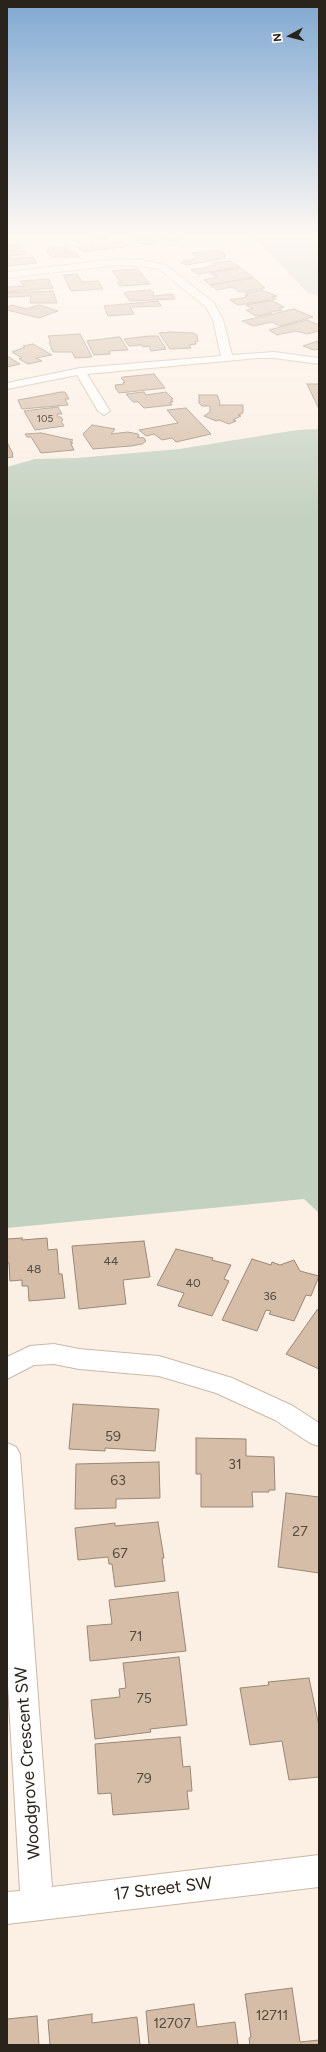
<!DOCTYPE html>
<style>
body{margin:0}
#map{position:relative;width:326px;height:2052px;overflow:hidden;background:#fcf0e5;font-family:Figtree,sans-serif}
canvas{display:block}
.frame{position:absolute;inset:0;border:8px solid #2a231c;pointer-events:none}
.north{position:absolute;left:270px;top:16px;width:40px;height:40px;-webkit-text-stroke:3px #fff;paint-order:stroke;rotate:263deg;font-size:11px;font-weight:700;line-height:16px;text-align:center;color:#2a231c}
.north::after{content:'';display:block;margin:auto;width:14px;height:18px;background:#2a231c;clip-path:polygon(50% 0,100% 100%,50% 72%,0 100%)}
</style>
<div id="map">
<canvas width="326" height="2052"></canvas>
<div class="frame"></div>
<div class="north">N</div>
</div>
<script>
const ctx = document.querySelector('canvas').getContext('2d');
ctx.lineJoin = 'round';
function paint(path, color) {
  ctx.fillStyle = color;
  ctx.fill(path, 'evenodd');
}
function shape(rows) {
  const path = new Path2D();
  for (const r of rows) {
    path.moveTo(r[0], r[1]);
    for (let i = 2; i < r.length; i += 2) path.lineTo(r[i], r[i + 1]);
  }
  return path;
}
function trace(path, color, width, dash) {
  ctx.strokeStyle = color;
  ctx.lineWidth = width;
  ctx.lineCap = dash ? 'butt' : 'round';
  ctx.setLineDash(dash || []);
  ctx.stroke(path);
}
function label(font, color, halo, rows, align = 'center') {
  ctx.font = font + ' Figtree,sans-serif';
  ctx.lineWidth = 3.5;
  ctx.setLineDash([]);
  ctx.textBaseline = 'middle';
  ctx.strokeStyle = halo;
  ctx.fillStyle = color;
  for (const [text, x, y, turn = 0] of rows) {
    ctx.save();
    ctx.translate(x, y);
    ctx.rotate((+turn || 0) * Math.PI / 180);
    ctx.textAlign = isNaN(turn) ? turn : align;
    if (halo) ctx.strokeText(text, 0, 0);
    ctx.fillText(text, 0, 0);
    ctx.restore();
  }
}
const green = shape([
 [251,234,319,234,319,296,308,293],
 [319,429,319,1213,304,1199,7,1228,7,467,35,459,77,458,179,449,297,430]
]);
const building = shape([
 [156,234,179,234,183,235,180,238,183,238,177,242,162,239,152,245,136,243,139,241,134,240,140,236,151,238,156,234],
 [107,238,111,242,122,241,129,246,83,252,78,247,94,244,90,240,107,238],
 [18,245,23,247,20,248,26,254,9,256,11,257,7,258,7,246,18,245],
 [67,246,72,252,74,252,80,257,52,257,46,251,49,248,67,246],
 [220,250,226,255,224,256,226,258,187,265,181,263,184,260,189,261,197,257,192,253,220,250],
 [33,257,37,263,7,266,7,259,33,257],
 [230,261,240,267,198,274,191,270,208,267,213,265,213,263,230,261],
 [240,268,253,277,211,285,204,280,218,277,210,273,240,268],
 [138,269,150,284,120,286,117,282,121,282,112,271,138,269],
 [77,274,82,282,98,281,103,289,71,291,63,275,77,274],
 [253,278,265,288,240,292,232,287,217,290,210,285,253,278],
 [48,279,51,282,48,283,49,285,52,285,53,288,7,292,7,287,25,286,22,284,20,281,48,279],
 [150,290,154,293,153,293,154,296,172,294,175,299,130,301,124,293,125,292,150,290],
 [262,290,277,296,272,297,276,299,238,305,230,300,247,297,245,296,248,295,245,293,262,290],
 [53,291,57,303,30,303,31,296,8,297,7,293,53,291],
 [158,301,161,306,130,307,134,314,108,316,104,306,158,301],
 [270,301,275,302,284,307,279,308,282,310,271,312,272,313,256,316,246,310,253,309,246,305,270,301],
 [12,305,26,309,39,305,58,311,39,318,7,310,7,307,12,305],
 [294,309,313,317,280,326,272,322,253,326,242,321,294,309],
 [307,320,319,325,319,331,307,334,296,331,277,335,269,330,307,320],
 [170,332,193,333,197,335,198,341,195,342,196,344,189,345,191,348,170,349,159,333,170,332],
 [80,334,92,357,75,358,72,352,53,352,49,342,51,342,48,336,80,334],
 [149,336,158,336,166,349,151,351,149,346,143,347,142,345,129,346,124,339,149,336],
 [118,337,120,337,128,350,109,351,110,354,94,355,87,341,118,337],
 [318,341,319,349,314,350,303,346,318,341],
 [33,344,52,355,36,358,42,361,28,364,19,359,22,358,12,352,25,347,23,346,33,344],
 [7,356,20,364,7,367,7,356],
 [154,374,165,388,119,393,116,389,115,385,124,384,123,382,125,382,121,378,123,377,154,374],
 [307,384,319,384,319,409,307,384],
 [61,392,65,392,69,399,65,399,68,405,22,409,18,400,61,392],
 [144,392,146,395,166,392,173,399,171,399,173,402,170,402,172,405,144,408,138,402,133,402,126,394,144,392],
 [199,395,217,395,220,402,219,405,243,405,243,413,238,415,241,416,233,420,236,421,229,424,219,420,216,421,204,416,210,412,210,406,202,406,199,403,199,395],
 [58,407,62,414,57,414,58,417,61,417,63,420,61,421,64,426,35,430,24,411,58,407],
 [186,408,211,434,176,442,172,438,162,440,154,434,146,436,139,430,178,423,167,410,186,408],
 [92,425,115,429,111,434,128,432,138,434,139,436,137,437,144,438,146,441,142,444,131,446,93,449,83,434,92,425],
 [41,433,73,440,70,442,73,443,71,444,74,450,41,453,31,437,27,437,25,434,41,433],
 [7,442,13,454,12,454,13,457,7,458,7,442],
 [22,1238,22,1240,47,1238,48,1250,57,1249,59,1274,62,1274,65,1298,29,1301,28,1286,22,1286,22,1280,10,1281,9,1263,7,1263,7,1239,22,1238],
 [144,1241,150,1277,123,1280,126,1304,79,1309,72,1246,144,1241],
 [176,1249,213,1258,212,1260,231,1265,224,1279,229,1281,212,1316,178,1306,184,1293,157,1285,176,1249],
 [252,1259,271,1265,272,1262,280,1265,294,1260,300,1271,319,1276,311,1296,306,1295,294,1321,269,1314,271,1311,266,1310,257,1331,222,1320,252,1259],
 [317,1310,319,1310,319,1369,286,1354,317,1310],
 [73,1404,159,1409,155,1451,105,1448,105,1451,69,1449,73,1404],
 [196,1438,246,1439,246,1456,274,1457,275,1490,269,1490,269,1492,252,1492,253,1507,201,1507,201,1474,196,1474,196,1438],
 [159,1462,160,1498,116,1499,116,1508,75,1509,76,1464,159,1462],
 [286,1493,319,1497,319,1573,278,1567,286,1493],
 [158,1522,164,1558,162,1558,165,1581,115,1587,112,1564,109,1564,108,1557,78,1560,75,1528,115,1523,115,1526,158,1522],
 [178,1592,186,1651,90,1661,87,1626,112,1624,109,1600,178,1592],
 [179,1657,187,1725,150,1729,151,1732,95,1739,91,1700,120,1697,119,1689,126,1688,123,1663,179,1657],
 [309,1678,319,1726,319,1777,289,1780,282,1741,250,1745,240,1688,269,1685,268,1682,309,1678],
 [180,1737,183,1767,190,1766,192,1791,187,1791,189,1809,113,1815,111,1793,98,1794,95,1744,180,1737],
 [292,1988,300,2042,319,2040,319,2045,250,2045,249,2038,251,2037,245,1994,292,1988],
 [194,2004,197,2027,235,2022,238,2045,149,2045,146,2011,194,2004],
 [92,2014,92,2023,137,2017,140,2045,50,2045,48,2020,92,2014],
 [37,2016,39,2045,7,2045,7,2019,37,2016]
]);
const minor = shape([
 [117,259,141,260,166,265,214,303,223,320,232,355,274,352,319,358,319,364,274,358,258,358,87,374,110,411,104,415,98,411,77,375,7,389,7,383,80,368,221,356,213,320,206,307,159,269,141,266,117,265,7,278,7,272,117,259],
 [54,1344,79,1349,159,1356,232,1378,293,1406,319,1423,319,1446,310,1443,275,1420,216,1393,159,1376,79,1369,54,1364,34,1365,7,1379,7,1357,30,1346,54,1344],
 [7,1443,16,1447,20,1454,52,1887,319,1855,319,1887,7,1924,7,1892,20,1891,7,1668,7,1443]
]);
const farNumbernames = [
 ["105",45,419]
];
const numberNames = [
 ["44",111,1261],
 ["48",34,1269],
 ["40",193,1283],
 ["36",270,1296]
];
const nearNumbernames = [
 ["59",113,1437],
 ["31",235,1465],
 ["63",118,1481],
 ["27",300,1532],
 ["67",120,1554],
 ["71",136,1637],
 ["75",144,1699],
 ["79",144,1779],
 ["12711",272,2016],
 ["12707",172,2024]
];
const nearStreetnames = [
 ["Woodgrove Crescent SW",28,1763,-94],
 ["17 Street SW",163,1889,-7]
];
paint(green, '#c3d1c0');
paint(building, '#d5bda7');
trace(building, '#988776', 1);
trace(minor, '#cbb8a6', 2);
paint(minor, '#fff');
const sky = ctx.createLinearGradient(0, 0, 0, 521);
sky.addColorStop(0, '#80a8d1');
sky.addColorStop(0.45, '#fef8f3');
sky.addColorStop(1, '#fef8f300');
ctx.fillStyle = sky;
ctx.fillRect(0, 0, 326, 521);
label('10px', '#554a3f', null, farNumbernames);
label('12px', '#554a3f', null, numberNames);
label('14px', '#554a3f', null, nearNumbernames);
label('17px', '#2a231c', '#fff', nearStreetnames);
</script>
